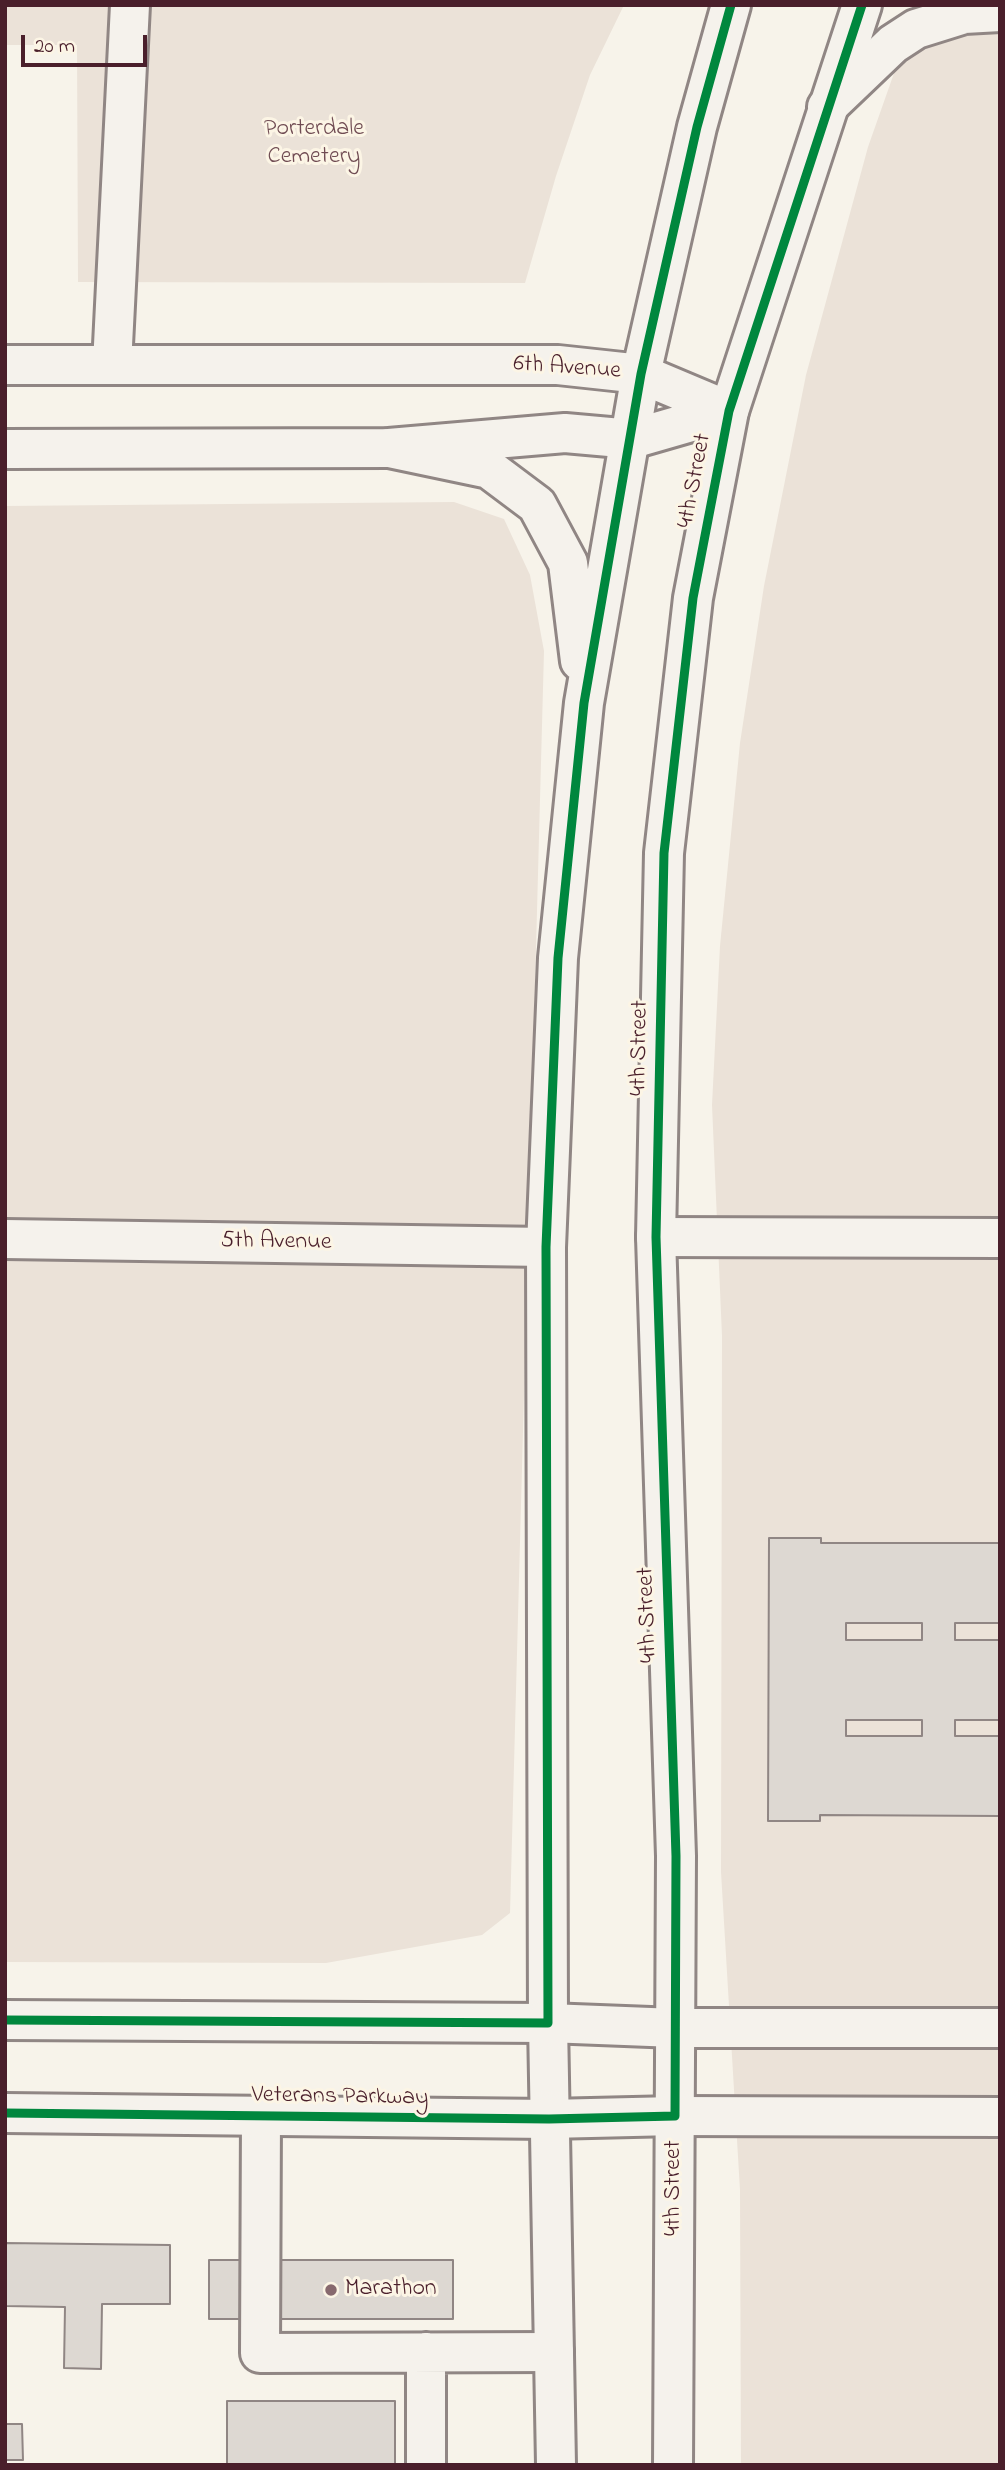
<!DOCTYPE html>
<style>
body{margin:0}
#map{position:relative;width:1005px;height:2470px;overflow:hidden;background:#f7f3ea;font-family:"Indie Flower",sans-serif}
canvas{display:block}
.frame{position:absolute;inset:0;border:7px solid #4a1f2b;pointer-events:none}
.scale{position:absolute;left:21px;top:35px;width:126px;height:32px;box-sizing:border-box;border:4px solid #4a1f2b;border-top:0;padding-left:9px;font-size:21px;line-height:24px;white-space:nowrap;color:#4a1f2b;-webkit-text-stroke:5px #fcf5e5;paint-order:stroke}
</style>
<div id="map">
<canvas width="1005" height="2470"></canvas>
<div class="frame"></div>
<div class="scale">20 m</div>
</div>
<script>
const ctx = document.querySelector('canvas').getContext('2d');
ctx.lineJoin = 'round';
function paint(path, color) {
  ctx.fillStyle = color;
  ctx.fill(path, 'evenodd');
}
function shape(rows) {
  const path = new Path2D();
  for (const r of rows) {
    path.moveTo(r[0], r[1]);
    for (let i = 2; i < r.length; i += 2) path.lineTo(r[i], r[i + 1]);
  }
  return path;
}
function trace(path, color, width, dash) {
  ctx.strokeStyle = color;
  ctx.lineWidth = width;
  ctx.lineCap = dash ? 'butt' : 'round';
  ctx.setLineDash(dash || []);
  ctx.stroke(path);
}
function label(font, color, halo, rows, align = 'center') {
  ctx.font = font + ' "Indie Flower",sans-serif';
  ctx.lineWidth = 6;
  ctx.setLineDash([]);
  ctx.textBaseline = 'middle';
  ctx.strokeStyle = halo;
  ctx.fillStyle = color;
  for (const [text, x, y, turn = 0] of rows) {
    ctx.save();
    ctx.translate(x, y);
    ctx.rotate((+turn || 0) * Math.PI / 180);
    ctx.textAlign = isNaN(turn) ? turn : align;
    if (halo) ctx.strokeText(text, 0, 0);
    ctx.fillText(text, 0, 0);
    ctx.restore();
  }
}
const green = shape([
 [5,5,624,5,590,75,556,176,525,283,78,282,77,45,5,45],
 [918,5,1000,5,1000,2465,741,2465,740,2190,721,1872,722,1336,712,1105,720,946,740,743,764,586,806,375,868,147],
 [454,502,504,519,530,575,544,651,510,1913,482,1935,326,1963,5,1962,5,506]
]);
const building = shape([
 [769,1538,821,1538,821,1543,1000,1543,1000,1623,955,1623,955,1640,1000,1640,1000,1720,955,1720,955,1736,1000,1736,1000,1816,820,1815,820,1821,768,1821,769,1538],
 [846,1623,922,1623,922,1640,846,1640,846,1623],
 [846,1720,922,1720,922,1736,846,1736,846,1720],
 [5,2243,170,2245,170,2304,102,2304,101,2369,64,2368,65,2307,5,2306,5,2243],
 [209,2260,453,2260,453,2319,209,2319,209,2260],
 [227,2401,395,2401,395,2465,227,2465,227,2401],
 [5,2424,22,2424,23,2460,5,2460,5,2424]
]);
const minor = shape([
 [827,107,893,44,916,29,964,14,1000,12],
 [112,365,130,5],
 [656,1237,1000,1238],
 [5,1239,546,1247],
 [676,2028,1000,2028],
 [261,2116,260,2353,554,2352],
 [675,2116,1000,2117],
 [426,2352,426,2465]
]);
const major = shape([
 [5,365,558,365,641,374,729,411],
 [5,449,389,448,565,433,632,439,729,411],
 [5,2020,548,2023,676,2028],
 [5,2113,549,2119,675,2116]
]);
const highway = shape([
 [389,448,489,469,537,505,568,563,580,661],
 [556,2465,548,2023,546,1247,558,958,584,703,641,374,697,127,731,5],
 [673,2465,676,1856,656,1237,664,853,693,598,729,411,862,5]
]);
const cycleway = shape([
 [5,2020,548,2023,546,1247,558,958,584,703,641,374,697,127,731,5],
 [5,2113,549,2119,675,2116,676,1856,656,1237,664,853,693,598,729,411,862,5]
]);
const markers = [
 [331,2290,7,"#87696e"]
];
const parkNames = [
 ["Porterdale",314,130],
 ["Cemetery",314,158]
];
const streetNames = [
 ["6th Avenue",567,369,4],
 ["4th Street",696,481,-79],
 ["4th Street",641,1048,-89],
 ["5th Avenue",276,1243,1],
 ["4th Street",649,1615,-92],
 ["Veterans Parkway",340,2098,1],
 ["4th Street",675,2188,-90]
];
const poiNames = [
 ["Marathon",345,2290]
];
paint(green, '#ebe2d8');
paint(building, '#ddd8d2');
trace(building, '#908684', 2);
trace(minor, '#908684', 44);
trace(major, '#908684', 44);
trace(highway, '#908684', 44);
trace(minor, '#f5f2ec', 38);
trace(major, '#f5f2ec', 38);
trace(highway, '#f5f2ec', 38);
trace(cycleway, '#00873e', 9);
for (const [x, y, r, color] of markers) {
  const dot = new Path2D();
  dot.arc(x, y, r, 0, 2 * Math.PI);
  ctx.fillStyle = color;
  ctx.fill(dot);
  trace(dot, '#fcf5e5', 2.5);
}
label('24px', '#704c53', '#fcf5e5', parkNames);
label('24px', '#4a1f2b', '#fcf5e5', streetNames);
label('24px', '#4a1f2b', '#fcf5e5', poiNames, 'left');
</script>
